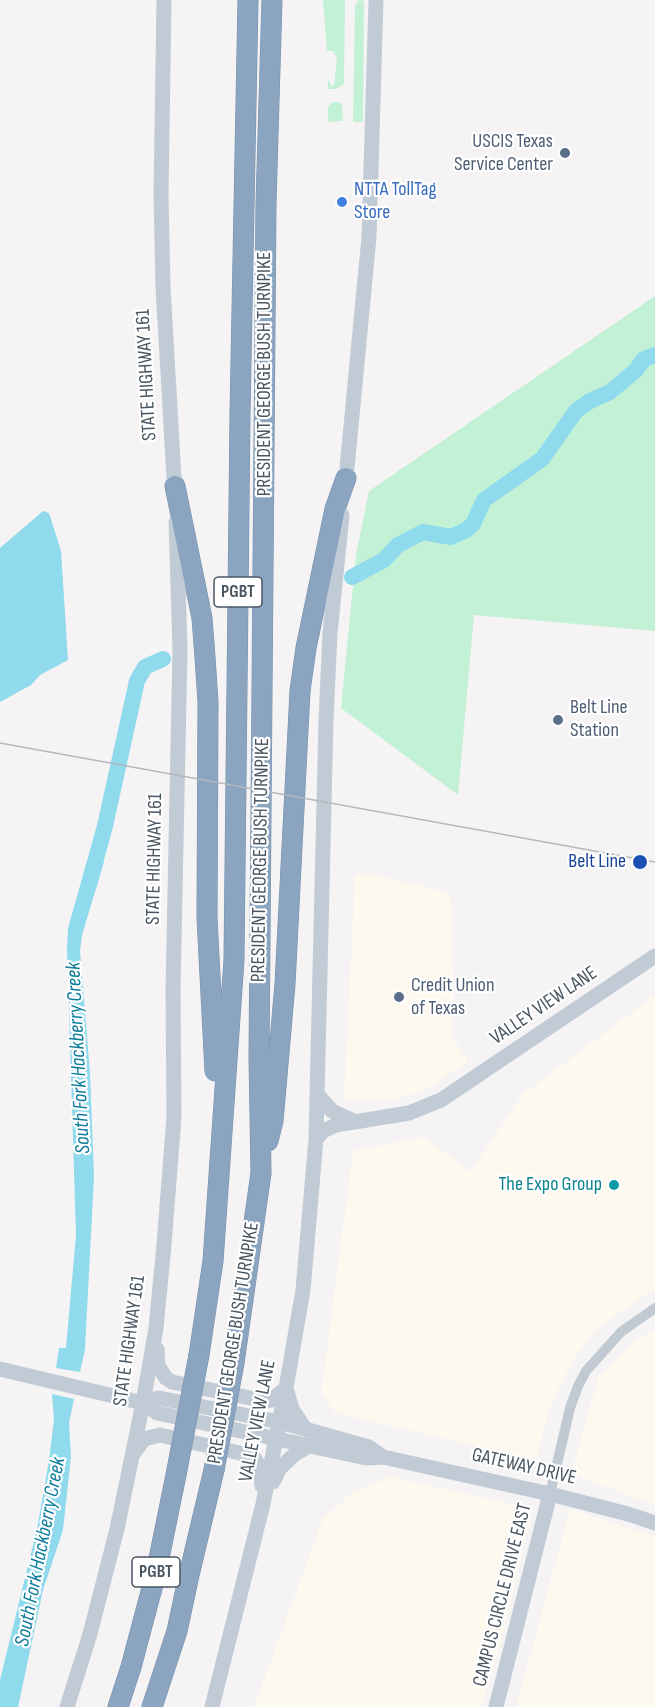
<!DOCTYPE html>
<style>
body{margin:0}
canvas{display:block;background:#f5f3f3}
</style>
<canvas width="655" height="1707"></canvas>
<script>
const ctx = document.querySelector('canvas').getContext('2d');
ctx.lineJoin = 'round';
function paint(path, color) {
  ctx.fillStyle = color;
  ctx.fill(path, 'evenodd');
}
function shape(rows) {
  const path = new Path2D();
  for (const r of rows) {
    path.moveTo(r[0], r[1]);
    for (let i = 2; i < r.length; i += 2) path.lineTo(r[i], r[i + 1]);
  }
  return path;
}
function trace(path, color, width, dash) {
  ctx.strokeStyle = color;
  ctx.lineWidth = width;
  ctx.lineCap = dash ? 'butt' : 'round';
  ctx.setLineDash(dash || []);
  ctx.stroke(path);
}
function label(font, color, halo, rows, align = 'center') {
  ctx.font = font + ' "Sofia Sans Condensed",sans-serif';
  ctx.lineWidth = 4.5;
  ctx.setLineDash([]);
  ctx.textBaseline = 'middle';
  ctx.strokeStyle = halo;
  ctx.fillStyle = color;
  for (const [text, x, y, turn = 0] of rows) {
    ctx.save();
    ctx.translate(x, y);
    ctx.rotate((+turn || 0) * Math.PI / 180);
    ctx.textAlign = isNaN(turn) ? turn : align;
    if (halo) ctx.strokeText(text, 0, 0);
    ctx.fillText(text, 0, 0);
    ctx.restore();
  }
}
const commercial = shape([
 [369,874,447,892,451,902,454,1005,452,1036,468,1062,423,1091,401,1098,376,1101,344,1099,355,876],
 [655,995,655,1289,595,1330,572,1362,552,1401,536,1460,336,1413,321,1394,353,1151,424,1137,470,1172,524,1093],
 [655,1328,655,1505,571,1474,598,1378,631,1344],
 [391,1477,533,1509,497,1658,481,1707,254,1707,323,1519,354,1491],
 [570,1509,655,1537,655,1707,516,1707]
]);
const green = shape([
 [323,0,345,0,344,84,336,89,328,89,328,81,330,81,331,86,334,85,337,58,333,51,327,51],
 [359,0,364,1,363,122,353,122,355,6],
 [332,102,339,102,342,105,343,121,328,122,328,107],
 [655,296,655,631,474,615,458,795,341,708,356,555,369,491]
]);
const water = shape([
 [43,511,49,513,61,551,68,660,40,675,31,685,0,702,0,548],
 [87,861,104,862,82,935,80,951,90,1073,94,1177,85,1349,80,1372,56,1368,59,1348,66,1348,76,1235,67,948,68,928],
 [52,1394,74,1399,69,1423,71,1456,63,1530,43,1590,18,1707,0,1707,0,1680,37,1529,49,1461,54,1419]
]);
const river = shape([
 [352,577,384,560,398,545,423,532,451,537,466,530,473,524,484,500,542,459,576,411,590,401,610,392,636,370,644,359,655,355],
 [89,884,105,826,137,681,145,667,163,659]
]);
const street = shape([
 [550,1494,570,1408,578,1386,586,1371,621,1332,655,1308]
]);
const secondary = shape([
 [164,0,161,195,163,287,175,495],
 [345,489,369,237,376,0],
 [318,1095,332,1111,354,1121],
 [316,1139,323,1131,336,1125,409,1113,441,1100,655,956],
 [157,1349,158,1366,166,1378,172,1382,265,1401,271,1400,286,1388,292,1409,304,1427],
 [0,1369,143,1403,157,1413,366,1458,383,1457,550,1494,628,1514,655,1523],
 [143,1403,159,1398,280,1422,369,1447,383,1457],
 [134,1453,144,1439,160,1435,253,1456,260,1467,262,1486],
 [273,1482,280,1468,295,1454,309,1446],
 [67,1707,90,1634,117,1529,143,1403,156,1328,164,1245,174,1117,173,990,180,650,176,522],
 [212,1707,263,1504,286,1388,303,1290,316,1139,326,720,330,633,342,515],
 [496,1707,550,1494]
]);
const highway = shape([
 [175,486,202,618,205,657,208,702,207,918,215,1071],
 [268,1141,273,1121,285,984,300,691,306,648,335,509,346,478],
 [199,1355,213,1261,234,960,240,414,248,0],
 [234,1363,261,1173,259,1057,266,203,272,0],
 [118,1707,131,1667,156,1573,176,1475],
 [152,1707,177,1631,189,1575,214,1470]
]);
const tram = shape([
 [0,743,655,862]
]);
const highwayBridge = shape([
 [214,1470,234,1363],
 [176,1475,199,1355]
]);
const markers = [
 [565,153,6,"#5c6f8a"],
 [342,202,6,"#3f7fe0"],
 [558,720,6,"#5c6f8a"],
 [640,862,8,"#1a4fb4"],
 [399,997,6,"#5c6f8a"],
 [614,1185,6,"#0f9aa8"]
];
const shields = [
 [238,592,48],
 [156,1572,48]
];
const shieldNames = [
 ["PGBT",238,592],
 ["PGBT",156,1572]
];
const serviceNames = [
 ["USCIS Texas",553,142,"right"],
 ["Service Center",553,165,"right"],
 ["Belt Line",570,708],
 ["Station",570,731],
 ["Credit Union",411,986],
 ["of Texas",411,1009]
];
const shopNames = [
 ["NTTA TollTag",354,190],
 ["Store",354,213]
];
const streetNames = [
 ["PRESIDENT GEORGE BUSH TURNPIKE",265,374,-90],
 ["STATE HIGHWAY 161",147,375,-93],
 ["STATE HIGHWAY 161",155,859,-89],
 ["PRESIDENT GEORGE BUSH TURNPIKE",261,860,-89],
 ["VALLEY VIEW LANE",544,1006,-34],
 ["STATE HIGHWAY 161",130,1341,-82],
 ["PRESIDENT GEORGE BUSH TURNPIKE",234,1343,-81],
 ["VALLEY VIEW LANE",258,1421,-79],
 ["GATEWAY DRIVE",524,1467,13],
 ["CAMPUS CIRCLE DRIVE EAST",503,1595,-76]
];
const transitNames = [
 ["Belt Line",626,862]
];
const cultureNames = [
 ["The Expo Group",602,1185]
];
const waterNames = [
 ["South Fork Hackberry Creek",79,1058,-93],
 ["South Fork Hackberry Creek",41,1552,-79]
];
paint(commercial, '#fdf9ef');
paint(green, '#c3f1d5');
paint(water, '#90daee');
trace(river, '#90daee', 16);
trace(highway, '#7690ad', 21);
trace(street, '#c1cad2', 10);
trace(secondary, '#c1cbd6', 15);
trace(highway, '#8ba5c1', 20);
trace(tram, '#b5b8bd', 1.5);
trace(highwayBridge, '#7690ad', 21, []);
trace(highwayBridge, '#8ba5c1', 20);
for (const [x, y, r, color] of markers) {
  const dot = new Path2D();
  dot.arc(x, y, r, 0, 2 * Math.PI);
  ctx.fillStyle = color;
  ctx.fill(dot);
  trace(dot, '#fff', 2);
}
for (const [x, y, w] of shields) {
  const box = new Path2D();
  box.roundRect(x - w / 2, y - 15, w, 30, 4.5);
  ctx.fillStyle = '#fff';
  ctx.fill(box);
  trace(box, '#4a5661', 1.5);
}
label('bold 18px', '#4a5661', null, shieldNames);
label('20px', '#4e5e75', '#fff', serviceNames, 'left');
label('20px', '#366cbe', '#fff', shopNames, 'left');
label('20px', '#4a5661', '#fff', streetNames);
label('20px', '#164399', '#fff', transitNames, 'right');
label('20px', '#0d838f', '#fff', cultureNames, 'right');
label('italic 21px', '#0c7c9b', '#fff', waterNames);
</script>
